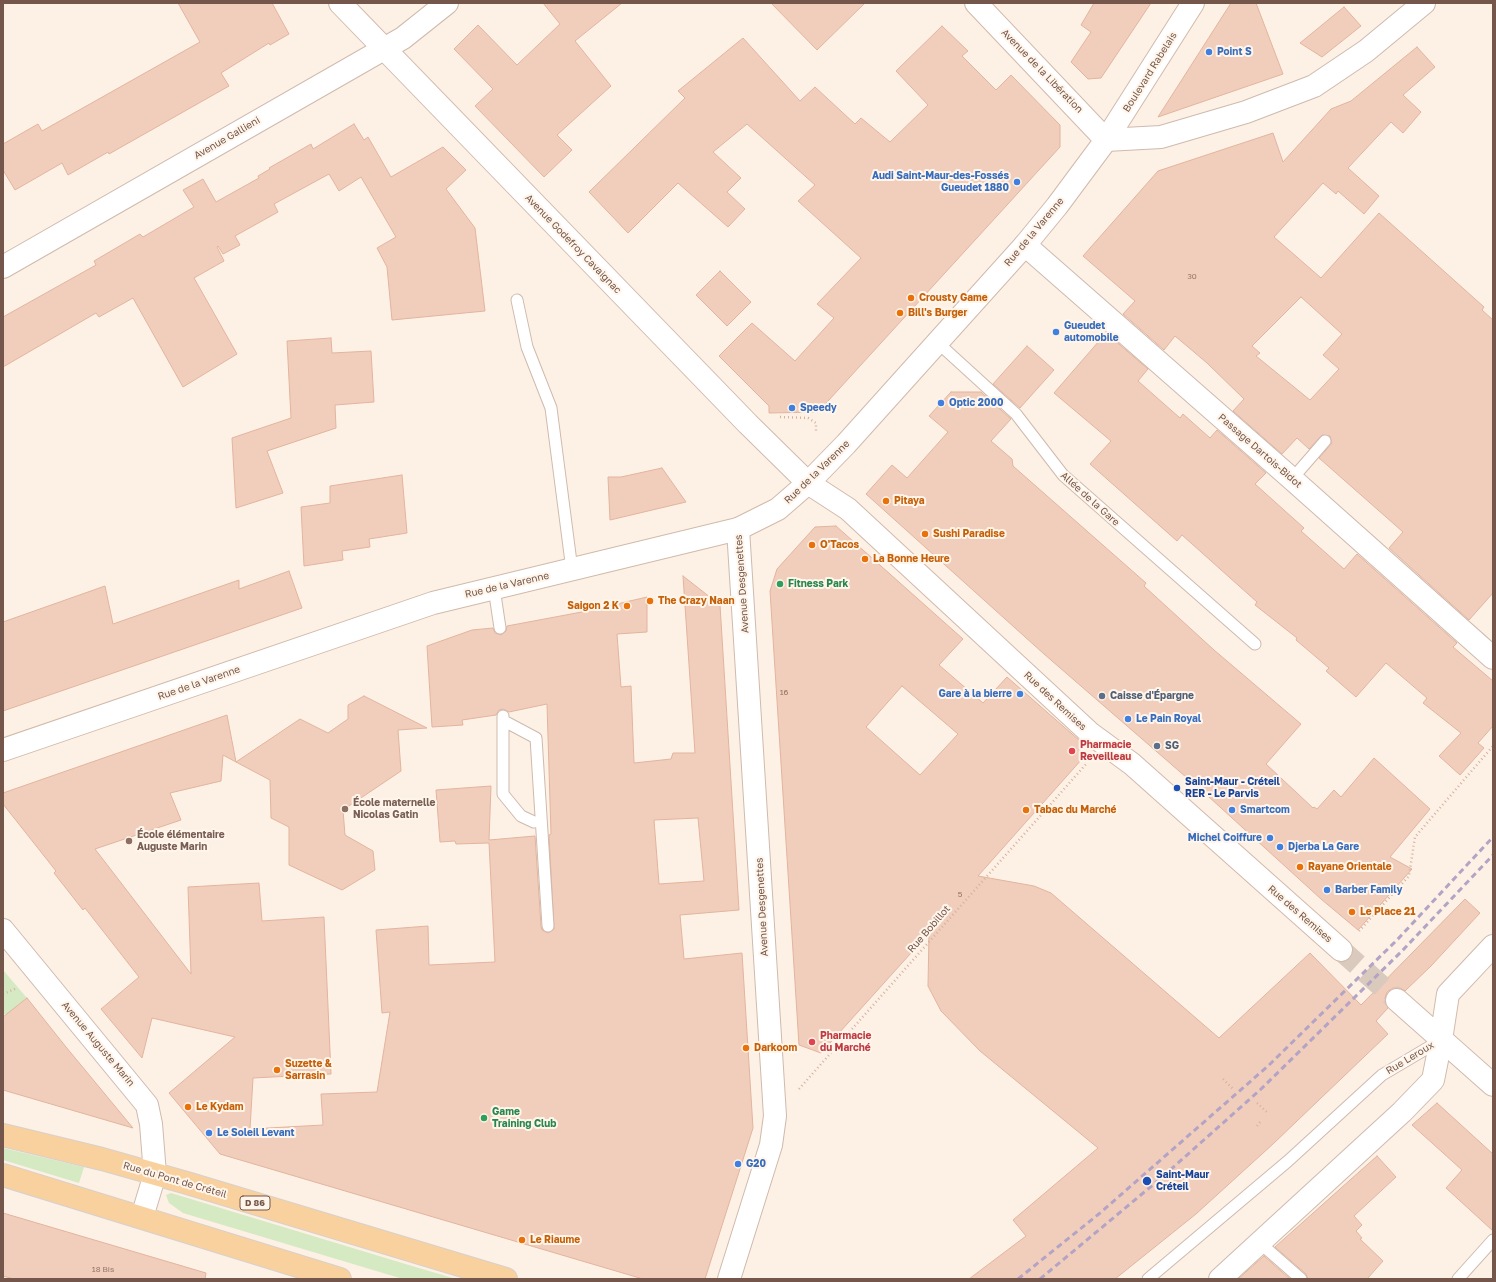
<!DOCTYPE html>
<meta charset="utf-8">
<style>
body{margin:0}
#map{position:relative;width:1496px;height:1282px;overflow:hidden;background:#fcf1e4;font-family:"Golos Text",sans-serif}
canvas{display:block}
.frame{position:absolute;inset:0;border:4px solid #74564a;pointer-events:none}
</style>
<div id="map">
<canvas width="1496" height="1282"></canvas>
<div class="frame"></div>
</div>
<script>
const ctx = document.querySelector('canvas').getContext('2d');
ctx.lineJoin = 'round';
function paint(path, color) {
  ctx.fillStyle = color;
  ctx.fill(path, 'evenodd');
}
function shape(rows) {
  const path = new Path2D();
  for (const r of rows) {
    path.moveTo(r[0], r[1]);
    for (let i = 2; i < r.length; i += 2) path.lineTo(r[i], r[i + 1]);
  }
  return path;
}
function trace(path, color, width, dash) {
  ctx.strokeStyle = color;
  ctx.lineWidth = width;
  ctx.lineCap = dash ? 'butt' : 'round';
  ctx.setLineDash(dash || []);
  ctx.stroke(path);
}
function label(font, color, halo, rows, align = 'center') {
  ctx.font = font + ' "Golos Text",sans-serif';
  ctx.lineWidth = 4;
  ctx.setLineDash([]);
  ctx.textBaseline = 'middle';
  ctx.strokeStyle = halo;
  ctx.fillStyle = color;
  for (const [text, x, y, turn = 0] of rows) {
    ctx.save();
    ctx.translate(x, y);
    ctx.rotate((+turn || 0) * Math.PI / 180);
    ctx.textAlign = isNaN(turn) ? turn : align;
    if (halo) ctx.strokeText(text, 0, 0);
    ctx.fillText(text, 0, 0);
    ctx.restore();
  }
}
const green = shape([
 [3,970,27,998,18,1005,16,1016,3,1014],
 [3,1148,84,1167,79,1183,3,1160],
 [171,1193,412,1266,456,1279,403,1279,183,1213,169,1203,166,1195]
]);
const building = shape([
 [178,3,272,3,289,34,270,45,269,43,221,73,229,86,109,154,108,152,68,175,62,163,15,190,3,170,3,144,38,124,42,131,200,42,178,3],
 [543,3,622,3,575,41,611,86,557,135,572,150,544,177,475,106,493,89,454,49,478,25,517,65,560,24,543,3],
 [771,3,865,3,817,50,771,3],
 [1094,3,1151,3,1101,78,1088,79,1071,62,1091,32,1081,25,1094,3],
 [1231,3,1256,3,1283,74,1158,117,1231,3],
 [1344,7,1361,26,1322,57,1300,43,1344,7],
 [942,26,968,51,962,56,996,90,1011,75,1060,125,1060,147,818,412,769,413,769,406,719,356,752,323,795,361,834,318,817,304,861,258,798,201,815,185,747,124,713,152,741,178,727,192,745,209,728,227,678,183,628,233,589,192,685,98,678,91,743,38,800,101,815,87,855,124,861,118,890,142,928,105,896,71,942,26],
 [1417,47,1435,67,1403,95,1421,112,1403,133,1391,122,1348,168,1379,196,1364,214,1338,191,1336,194,1323,183,1274,237,1321,278,1379,213,1484,307,1482,310,1493,320,1493,593,1469,620,1389,548,1403,532,1319,458,1332,443,1330,436,1322,435,1309,449,1297,438,1282,454,1233,411,1244,399,1207,363,1175,336,1164,350,1123,314,1135,301,1083,256,1158,171,1273,133,1283,162,1331,109,1351,101,1417,47],
 [1301,297,1342,334,1323,355,1339,369,1310,400,1256,356,1260,353,1252,346,1301,297],
 [354,124,364,140,368,137,391,177,443,147,466,170,446,189,475,228,485,311,392,320,387,267,377,248,396,237,361,177,339,191,329,174,274,204,278,212,235,236,240,245,223,254,218,246,217,247,224,261,194,278,237,354,183,387,133,298,99,317,96,313,3,367,3,317,96,265,94,261,140,234,143,237,194,207,183,190,203,179,216,202,259,178,258,176,270,169,269,168,311,144,313,149,354,124],
 [720,271,751,302,727,326,696,295,720,271],
 [1106,333,1148,369,1138,381,1180,418,1183,414,1210,438,1217,430,1266,473,1255,484,1304,528,1301,531,1344,569,1357,554,1457,643,1453,647,1493,681,1493,726,1478,743,1484,748,1460,775,1439,756,1461,733,1423,703,1427,698,1386,663,1356,697,1326,671,1329,668,1296,640,1297,638,1255,605,1257,602,1182,535,1177,541,1090,464,1111,441,1054,393,1106,333],
 [331,338,332,353,371,351,374,402,335,405,336,428,267,451,283,493,236,508,232,438,291,418,287,341,331,338],
 [1027,346,1054,370,1020,408,993,384,1027,346],
 [951,392,981,392,1011,419,991,441,1012,459,1013,466,1146,583,1144,586,1214,650,1301,724,1266,764,1313,808,1314,807,1317,809,1334,790,1341,797,1374,758,1430,809,1390,857,1412,869,1358,930,1321,899,1209,797,1044,654,866,494,892,465,907,478,948,432,929,416,951,392],
 [662,468,686,502,610,520,608,477,621,477,662,468],
 [402,475,407,533,369,539,370,547,342,551,343,560,304,566,301,507,330,503,330,486,402,475],
 [836,526,963,639,939,665,983,703,1007,677,1080,741,1082,759,978,876,1034,886,1051,893,1219,1038,1310,953,1361,1005,1465,899,1480,913,1431,966,1405,991,1400,988,1393,988,1387,992,1385,998,1388,1008,1376,1021,1388,1034,1273,1144,1196,1214,1115,1279,969,1279,1026,1236,1013,1220,1098,1148,980,1051,941,1011,928,986,929,933,821,1053,799,1045,770,591,777,569,815,527,836,526],
 [902,686,958,734,920,775,866,727,902,686],
 [289,571,302,608,3,711,3,622,105,586,113,624,239,580,239,589,289,571],
 [683,576,720,605,739,910,680,915,684,959,742,953,753,1128,705,1279,643,1279,220,1154,169,1093,235,1037,152,1018,142,1058,101,1009,139,977,85,908,83,910,54,873,56,871,3,804,3,793,227,715,236,762,223,755,221,781,170,793,181,820,95,849,191,974,188,887,259,883,262,921,324,917,331,1074,253,1078,250,1129,323,1125,321,1094,377,1092,390,1012,382,1013,376,930,428,926,429,965,495,962,489,843,456,844,455,841,440,842,436,790,491,786,489,840,535,836,541,926,542,930,548,933,554,929,549,835,551,834,547,704,509,712,503,709,499,710,496,715,462,720,463,725,432,727,427,646,472,630,493,628,495,633,501,635,506,631,507,626,587,611,647,597,647,632,617,634,621,687,631,686,634,763,671,759,673,753,695,753,683,576],
 [698,818,704,881,659,884,654,820,698,818],
 [364,696,427,728,398,730,401,771,343,810,345,835,373,851,375,870,342,890,289,865,289,827,271,818,270,780,236,762,300,719,328,733,348,719,348,705,364,696],
 [27,998,66,1047,133,1128,3,1090,3,1017,27,998],
 [1437,1103,1493,1154,1493,1231,1446,1188,1462,1170,1412,1125,1437,1103],
 [1377,1156,1396,1177,1354,1216,1362,1225,1356,1231,1362,1238,1360,1239,1383,1261,1367,1279,1308,1279,1306,1274,1275,1247,1377,1156],
 [3,1213,206,1273,205,1279,14,1279,3,1276,3,1213],
 [1264,1256,1290,1279,1238,1279,1264,1256]
]);
const secondaryTunnel = shape([
 [1341,950,1397,1000]
]);
const path = shape([
 [780,417,808,418,816,423,816,433],
 [1359,931,1409,876,1415,837,1493,746],
 [3,994,17,988],
 [1223,1079,1233,1089],
 [799,1089,1087,763],
 [1257,1103,1268,1113],
 [1257,1126,1261,1121]
]);
const lane = shape([
 [517,300,527,347,551,408,572,570],
 [937,342,1016,414,1063,475,1255,644],
 [1292,479,1325,441],
 [494,588,500,628],
 [503,716,503,794,521,816,534,822],
 [504,721,536,738,548,926],
 [1260,1243,1301,1279],
 [1148,1279,1288,1161,1382,1075,1441,1040],
 [1458,1279,1493,1240]
]);
const street = shape([
 [1106,140,1161,137,1246,112,1314,86,1366,51,1424,3],
 [1025,245,1292,479,1493,658],
 [3,267,403,38,447,3],
 [3,930,147,1105,151,1124,155,1174,142,1217],
 [729,1279,771,1145,775,1116,738,529],
 [1220,1279,1402,1112,1433,1080,1441,1040]
]);
const secondary = shape([
 [340,3,748,424,808,483,848,509,1091,734,1132,764,1341,950],
 [976,3,1106,140],
 [3,750,433,603,738,529,778,509,808,483,846,444,1025,245,1057,206,1106,140,1193,3],
 [1397,1000,1493,1085],
 [1441,1040,1448,994,1493,946]
]);
const primary = shape([
 [3,1135,102,1159,187,1183,506,1279],
 [3,1175,340,1279]
]);
const rail = shape([
 [1018,1279,1100,1213,1268,1066,1397,940,1493,837],
 [1040,1279,1160,1179,1260,1090,1402,951,1493,855]
]);
const markers = [
 [1209,52,4,"#3f7fe0"],
 [1017,182,4,"#3f7fe0"],
 [911,298,4,"#e8710a"],
 [900,313,4,"#e8710a"],
 [1056,332,4,"#3f7fe0"],
 [941,403,4,"#3f7fe0"],
 [792,408,4,"#3f7fe0"],
 [886,501,4,"#e8710a"],
 [925,534,4,"#e8710a"],
 [812,545,4,"#e8710a"],
 [865,559,4,"#e8710a"],
 [780,584,4,"#2e9e5b"],
 [650,601,4,"#e8710a"],
 [627,606,4,"#e8710a"],
 [1020,694,4,"#3f7fe0"],
 [1102,696,4,"#5c6f8a"],
 [1128,719,4,"#3f7fe0"],
 [1157,746,4,"#5c6f8a"],
 [1072,751,4,"#e0444e"],
 [1177,788,4,"#1a4fb4"],
 [345,809,4,"#8d6e63"],
 [1026,810,4,"#e8710a"],
 [1232,810,4,"#3f7fe0"],
 [1270,838,4,"#3f7fe0"],
 [129,841,4,"#8d6e63"],
 [1280,847,4,"#3f7fe0"],
 [1300,867,4,"#e8710a"],
 [1327,890,4,"#3f7fe0"],
 [1352,912,4,"#e8710a"],
 [812,1042,4,"#e0444e"],
 [746,1048,4,"#e8710a"],
 [277,1070,4,"#e8710a"],
 [188,1107,4,"#e8710a"],
 [484,1118,4,"#2e9e5b"],
 [209,1133,4,"#3f7fe0"],
 [738,1164,4,"#3f7fe0"],
 [1147,1181,5,"#1a4fb4"],
 [522,1240,4,"#e8710a"]
];
const numberNames = [
 ["30",1192,276],
 ["16",784,692],
 ["5",960,894],
 ["18 Bis",103,1269]
];
const shields = [
 [255,1203,30]
];
const shieldNames = [
 ["D 86",255,1203]
];
const shopNames = [
 ["Point S",1217,52],
 ["Audi Saint-Maur-des-Fossés",1009,176,"right"],
 ["Gueudet 1880",1009,188,"right"],
 ["Gueudet",1064,326],
 ["automobile",1064,338],
 ["Optic 2000",949,403],
 ["Speedy",800,408],
 ["Gare à la bierre",1012,694,"right"],
 ["Le Pain Royal",1136,719],
 ["Smartcom",1240,810],
 ["Michel Coiffure",1262,838,"right"],
 ["Djerba La Gare",1288,847],
 ["Barber Family",1335,890],
 ["Le Soleil Levant",217,1133],
 ["G20",746,1164]
];
const streetNames = [
 ["Avenue de la Libération",1042,71,46],
 ["Boulevard Rabelais",1150,72,-58],
 ["Avenue Gallieni",227,138,-30],
 ["Rue de la Varenne",1034,232,-50],
 ["Avenue Godefroy Cavaignac",573,244,46],
 ["Passage Dartois-Bidot",1260,451,41],
 ["Rue de la Varenne",817,472,-44],
 ["Allée de la Gare",1090,499,42],
 ["Avenue Desgenettes",742,584,-94],
 ["Rue de la Varenne",507,585,-13],
 ["Rue de la Varenne",199,683,-19],
 ["Rue des Remises",1055,701,43],
 ["Avenue Desgenettes",762,907,-93],
 ["Rue des Remises",1300,914,41],
 ["Rue Bobillot",929,929,-49],
 ["Avenue Auguste Marin",98,1044,50],
 ["Rue Leroux",1410,1058,-31],
 ["Rue du Pont de Créteil",175,1180,16]
];
const foodNames = [
 ["Crousty Game",919,298],
 ["Bill's Burger",908,313],
 ["Pitaya",894,501],
 ["Sushi Paradise",933,534],
 ["O'Tacos",820,545],
 ["La Bonne Heure",873,559],
 ["The Crazy Naan",658,601],
 ["Saigon 2 K",619,606,"right"],
 ["Tabac du Marché",1034,810],
 ["Rayane Orientale",1308,867],
 ["Le Place 21",1360,912],
 ["Darkoom",754,1048],
 ["Suzette &",285,1064],
 ["Sarrasin",285,1076],
 ["Le Kydam",196,1107],
 ["Le Riaume",530,1240]
];
const leisureNames = [
 ["Fitness Park",788,584],
 ["Game",492,1112],
 ["Training Club",492,1124]
];
const serviceNames = [
 ["Caisse d'Épargne",1110,696],
 ["SG",1165,746]
];
const healthNames = [
 ["Pharmacie",1080,745],
 ["Reveilleau",1080,757],
 ["Pharmacie",820,1036],
 ["du Marché",820,1048]
];
const transitNames = [
 ["Saint-Maur - Créteil",1185,782],
 ["RER - Le Parvis",1185,794],
 ["Saint-Maur",1156,1175],
 ["Créteil",1156,1187]
];
const educationNames = [
 ["École maternelle",353,803],
 ["Nicolas Gatin",353,815],
 ["École élémentaire",137,835],
 ["Auguste Marin",137,847]
];
paint(green, '#d5e9c3');
paint(building, '#f1cebc');
trace(building, '#e3b39d', 1);
trace(secondaryTunnel, '#dacabe', 22, [22, 11]);
trace(lane, '#cfbaae', 13);
trace(street, '#cfbaae', 24);
trace(secondary, '#d2baab', 24);
trace(primary, '#d8d0cc', 24);
trace(path, '#d5b1a0', 2.5, [1, 3]);
trace(lane, '#fff', 11);
trace(street, '#fff', 22);
trace(secondary, '#fff', 22);
trace(primary, '#f9d19e', 22);
trace(rail, '#b3a3c5', 3, [6, 4]);
for (const [x, y, r, color] of markers) {
  const dot = new Path2D();
  dot.arc(x, y, r, 0, 2 * Math.PI);
  ctx.fillStyle = color;
  ctx.fill(dot);
  trace(dot, '#fff5ea', 1.5);
}
label('8px', '#937466', null, numberNames);
for (const [x, y, w] of shields) {
  const box = new Path2D();
  box.roundRect(x - w / 2, y - 7, w, 14, 3);
  ctx.fillStyle = '#fff5ea';
  ctx.fill(box);
  trace(box, '#74564a', 1);
}
label('bold 9px', '#74564a', null, shieldNames);
label('bold 10px', '#366cbe', '#fff5ea', shopNames, 'left');
label('10px', '#74564a', '#fff5ea', streetNames);
label('bold 10px', '#c56008', '#fff5ea', foodNames, 'left');
label('bold 10px', '#27864d', '#fff5ea', leisureNames, 'left');
label('bold 10px', '#4e5e75', '#fff5ea', serviceNames, 'left');
label('bold 10px', '#be3a42', '#fff5ea', healthNames, 'left');
label('bold 10px', '#164399', '#fff5ea', transitNames, 'left');
label('bold 10px', '#785e54', '#fff5ea', educationNames, 'left');
</script>
